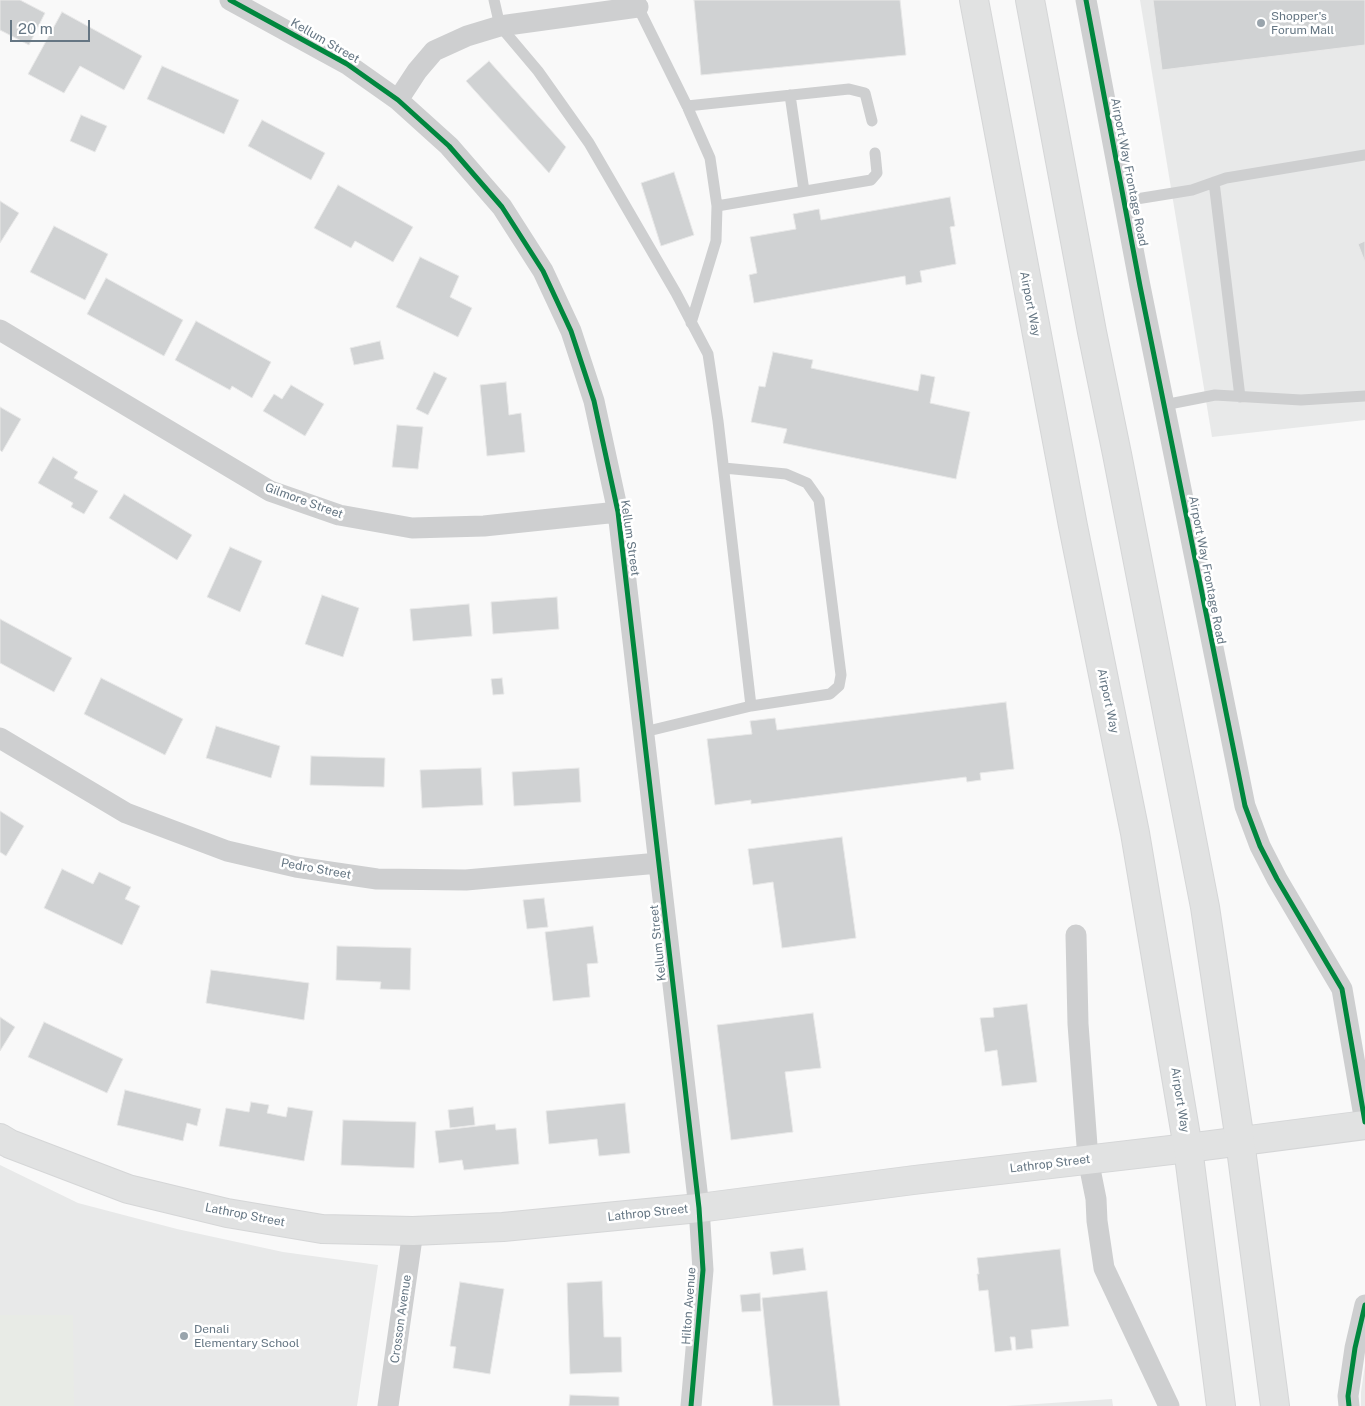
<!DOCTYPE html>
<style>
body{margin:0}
#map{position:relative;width:1365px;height:1406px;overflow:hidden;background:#f9f9f9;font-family:"Public Sans",sans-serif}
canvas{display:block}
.scale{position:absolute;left:10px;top:20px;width:80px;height:22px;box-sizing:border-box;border:2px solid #657683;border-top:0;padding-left:6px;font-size:15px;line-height:18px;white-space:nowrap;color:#657683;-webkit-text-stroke:4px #fff;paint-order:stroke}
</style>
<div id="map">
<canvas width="1365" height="1406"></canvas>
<div class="scale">20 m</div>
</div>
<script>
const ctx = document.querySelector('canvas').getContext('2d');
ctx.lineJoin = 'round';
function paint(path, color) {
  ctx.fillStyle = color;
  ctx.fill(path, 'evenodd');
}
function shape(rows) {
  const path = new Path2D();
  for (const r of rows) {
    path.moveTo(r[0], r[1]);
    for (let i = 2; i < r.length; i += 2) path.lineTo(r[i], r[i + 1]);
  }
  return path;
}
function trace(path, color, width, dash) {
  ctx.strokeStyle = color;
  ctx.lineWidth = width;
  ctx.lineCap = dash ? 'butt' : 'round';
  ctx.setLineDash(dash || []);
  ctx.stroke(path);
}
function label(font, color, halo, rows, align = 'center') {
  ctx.font = font + ' "Public Sans",sans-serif';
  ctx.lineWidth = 5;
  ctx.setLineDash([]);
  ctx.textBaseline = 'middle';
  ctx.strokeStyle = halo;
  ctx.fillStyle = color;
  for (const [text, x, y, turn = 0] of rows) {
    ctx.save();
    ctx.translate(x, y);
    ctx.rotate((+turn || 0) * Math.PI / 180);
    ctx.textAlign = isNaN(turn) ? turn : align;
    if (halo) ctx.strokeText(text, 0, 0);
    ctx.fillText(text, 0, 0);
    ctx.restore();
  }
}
const built = shape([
 [1140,0,1365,0,1365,420,1212,437],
 [0,1165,78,1203,177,1229,283,1252,378,1265,357,1406,0,1406],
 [1365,1365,1365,1406,1361,1406,1361,1392],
 [1112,1399,1113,1406,1006,1406]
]);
const green = shape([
 [0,1315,73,1315,74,1406,0,1406]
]);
const building = shape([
 [0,0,20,0,45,13,29,45,0,30,0,0],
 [694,0,900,0,906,55,701,75,694,0],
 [1153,0,1365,0,1365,45,1162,70,1153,0],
 [62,12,142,56,124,90,80,66,64,93,28,74,62,12],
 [489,61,566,147,549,173,466,81,489,61],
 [162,66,239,100,224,134,147,99,162,66],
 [81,115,107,126,95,152,70,141,81,115],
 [262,120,325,153,311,180,248,146,262,120],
 [674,172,694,235,661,246,641,183,674,172],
 [338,185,413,227,393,262,355,241,351,248,314,228,338,185],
 [950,197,955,226,950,227,956,264,920,271,922,282,906,285,905,276,754,303,749,275,757,273,750,237,796,229,793,214,819,209,821,220,950,197],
 [0,201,19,213,0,243,0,201],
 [54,226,108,254,85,300,30,272,54,226],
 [1365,241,1365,262,1358,244,1365,241],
 [420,257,459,276,450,297,472,308,458,337,396,307,420,257],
 [106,278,183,320,164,356,87,314,106,278],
 [196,321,271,362,252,398,232,386,230,390,175,360,196,321],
 [380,341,384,359,354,365,350,348,380,341],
 [773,352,813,360,811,368,918,391,921,374,935,377,930,403,970,412,956,479,783,443,787,429,751,422,759,386,765,387,773,352],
 [434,372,447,378,428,415,416,409,434,372],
 [506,382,509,415,521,413,525,452,487,456,480,385,506,382],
 [291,385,324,404,305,436,263,411,274,394,282,399,291,385],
 [0,407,21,419,2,452,0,450,0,407],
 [397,425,423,427,418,469,392,467,397,425],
 [53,457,78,472,74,478,98,491,84,514,71,507,73,503,38,483,53,457],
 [124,494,192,535,177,560,109,518,124,494],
 [230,547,262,561,240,612,207,597,230,547],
 [322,595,359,608,343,657,305,644,322,595],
 [557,597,559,629,493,634,491,602,557,597],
 [469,604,472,636,413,641,410,609,469,604],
 [0,619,72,658,54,692,0,663,0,619],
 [101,678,183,719,165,755,84,714,101,678],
 [502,678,504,694,493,695,491,679,502,678],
 [1006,702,1014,769,980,773,981,780,967,782,966,777,751,804,751,800,715,805,707,739,752,734,750,721,775,718,777,730,1006,702],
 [216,726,280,746,271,778,206,758,216,726],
 [311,756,385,758,384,787,310,785,311,756],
 [481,768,483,805,422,808,420,770,481,768],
 [579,768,581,802,514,806,512,772,579,768],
 [0,811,24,826,6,856,0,852,0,811],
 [842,837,856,938,782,948,773,882,753,885,748,849,842,837],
 [62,869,93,884,99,872,131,887,125,899,140,906,122,945,44,908,62,869],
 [544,898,548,927,527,929,523,900,544,898],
 [593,926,598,963,587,964,590,997,553,1001,545,932,593,926],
 [337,946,411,948,410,990,380,989,381,982,336,980,337,946],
 [211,970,309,983,304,1020,206,1003,211,970],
 [1027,1004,1037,1082,1002,1086,997,1050,985,1052,980,1018,994,1017,993,1008,1027,1004],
 [813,1013,821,1068,785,1072,793,1132,731,1140,717,1025,813,1013],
 [0,1017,15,1027,0,1051,0,1017],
 [44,1022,123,1059,107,1093,28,1057,44,1022],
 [125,1090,201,1109,197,1126,187,1123,183,1141,117,1125,125,1090],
 [251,1102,269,1105,267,1113,286,1117,288,1107,313,1111,304,1161,219,1146,226,1108,249,1112,251,1102],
 [625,1103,630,1153,599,1156,597,1139,549,1144,546,1111,625,1103],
 [473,1107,475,1125,450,1128,448,1110,473,1107],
 [343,1120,416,1122,414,1168,341,1165,343,1120],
 [495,1124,496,1130,516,1128,519,1164,464,1170,462,1160,439,1163,435,1131,495,1124],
 [803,1248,806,1270,773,1275,770,1252,803,1248],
 [1060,1249,1069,1326,1031,1330,1033,1348,1016,1350,1015,1337,1010,1337,1012,1350,995,1352,988,1290,979,1291,977,1274,979,1274,977,1258,1060,1249],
 [602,1281,604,1337,621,1337,622,1372,570,1374,567,1283,602,1281],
 [460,1282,504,1289,490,1374,453,1368,456,1347,450,1346,460,1282],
 [827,1291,840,1406,773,1406,762,1298,827,1291],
 [760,1293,761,1311,742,1312,740,1295,760,1293],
 [570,1395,619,1397,619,1406,569,1406,570,1395]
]);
const lane = shape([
 [494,0,500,26,538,71,589,143,676,293,708,354,718,421,751,706,644,732],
 [638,7,687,106,710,158,717,206,716,241,691,323],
 [790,95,804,191],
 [687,106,849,89,865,93,872,121],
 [1214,182,1240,397],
 [1124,201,1192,190,1226,178,1365,155],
 [717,206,871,180,877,173,875,153],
 [1164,405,1215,395,1301,400,1365,396],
 [724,468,786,474,807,483,819,500,841,675,839,686,830,694,751,706]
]);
const street = shape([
 [230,0,347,64,398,100,449,146,502,207,543,271,571,331,594,401,618,512,699,1208,703,1270,691,1406],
 [1086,0,1140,286,1245,806,1260,846,1277,879,1342,989,1365,1122],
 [398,100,417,71,434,51,467,36,500,26,638,7],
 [0,330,270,491,339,515,412,528,484,526,618,512],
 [0,738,126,813,227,851,296,867,377,879,466,880,659,863],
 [1076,935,1078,1024,1088,1159,1096,1199,1097,1221,1104,1268,1169,1406],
 [388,1406,413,1231],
 [1349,1406,1348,1396,1355,1348,1365,1305]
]);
const secondary = shape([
 [0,1138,10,1144,128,1189,227,1213,322,1229,413,1231,503,1227,699,1208,914,1180,1188,1148,1365,1125]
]);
const primary = shape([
 [974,0,1073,526,1135,833,1188,1148,1221,1406],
 [1030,0,1092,332,1117,454,1205,907,1240,1141,1275,1406]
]);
const cycleway = shape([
 [230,0,347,64,398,100,449,146,502,207,543,271,571,331,594,401,618,512,699,1208,703,1270,691,1406],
 [1086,0,1140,286,1245,806,1260,846,1277,879,1342,989,1365,1122],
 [1349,1406,1348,1396,1355,1348,1365,1305]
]);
const markers = [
 [1261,23,5,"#99a4ac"],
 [184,1336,5,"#99a4ac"]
];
const poiNames = [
 ["Shopper's",1271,16],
 ["Forum Mall",1271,30],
 ["Denali",194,1329],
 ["Elementary School",194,1343]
];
const streetNames = [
 ["Kellum Street",325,41,30],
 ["Airport Way Frontage Road",1129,172,79],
 ["Airport Way",1030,304,79],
 ["Gilmore Street",304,501,20],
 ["Kellum Street",630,538,82],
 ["Airport Way Frontage Road",1207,570,79],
 ["Airport Way",1108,701,78],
 ["Pedro Street",316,869,10],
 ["Kellum Street",658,943,-96],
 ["Airport Way",1180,1100,81],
 ["Lathrop Street",1050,1164,-7],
 ["Lathrop Street",648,1213,-6],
 ["Lathrop Street",245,1215,11],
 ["Hilton Avenue",689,1306,-86],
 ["Crosson Avenue",401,1319,-82]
];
paint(built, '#e8e9e9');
paint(green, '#e8ebe6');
paint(building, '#d0d2d3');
trace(building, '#e8e8e8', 1);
trace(secondary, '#d5d6d7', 30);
trace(primary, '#d5d6d7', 30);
trace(lane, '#cecfd0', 11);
trace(street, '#cecfd0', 21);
trace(secondary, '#e1e2e2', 28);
trace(primary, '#e1e2e2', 28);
trace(cycleway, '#00873e', 5);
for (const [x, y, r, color] of markers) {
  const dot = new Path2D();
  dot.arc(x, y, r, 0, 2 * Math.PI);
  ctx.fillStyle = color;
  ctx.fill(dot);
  trace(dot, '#fff', 2);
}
label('12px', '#657683', '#fff', poiNames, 'left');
label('12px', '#657683', '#fff', streetNames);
</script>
